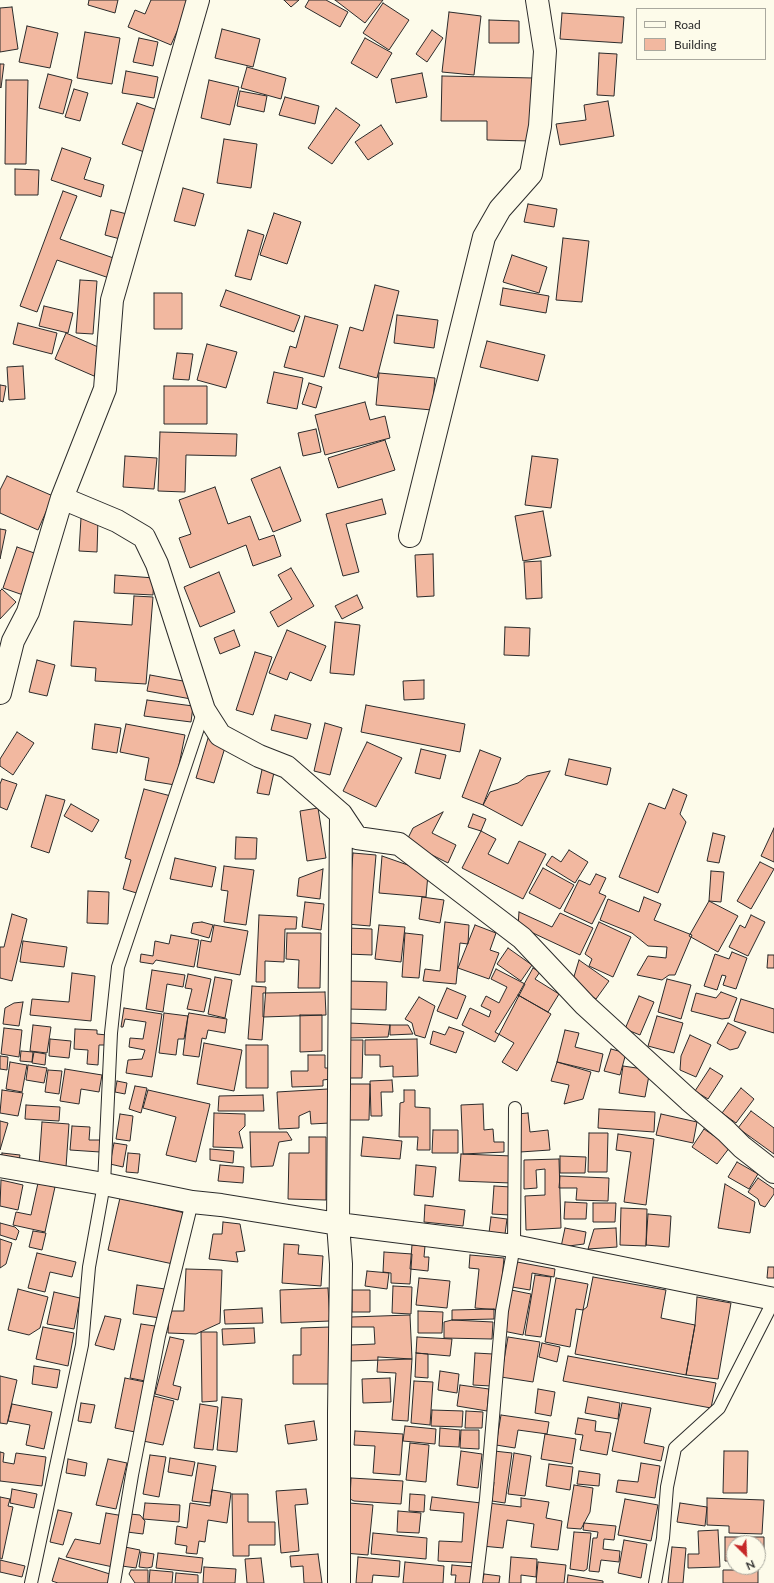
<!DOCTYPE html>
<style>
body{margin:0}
#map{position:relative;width:774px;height:1583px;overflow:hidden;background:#fdfbea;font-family:Lato,sans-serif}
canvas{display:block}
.legend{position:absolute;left:636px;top:8px;width:130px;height:52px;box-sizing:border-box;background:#fdfbea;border:1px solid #a9a89e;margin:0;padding:5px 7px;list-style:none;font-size:12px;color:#2b2b2b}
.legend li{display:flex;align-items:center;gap:8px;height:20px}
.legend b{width:20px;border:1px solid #a9a89e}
.north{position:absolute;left:726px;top:1535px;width:40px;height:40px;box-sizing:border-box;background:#fdfbea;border:1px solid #a9a89e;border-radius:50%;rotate:156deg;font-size:11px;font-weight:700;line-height:16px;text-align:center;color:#2b2b2b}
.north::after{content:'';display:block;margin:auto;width:14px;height:18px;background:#c62828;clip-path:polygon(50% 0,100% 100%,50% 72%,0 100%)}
</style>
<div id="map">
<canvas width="774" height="1583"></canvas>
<ul class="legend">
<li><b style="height:5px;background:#fdfbea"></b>Road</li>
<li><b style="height:11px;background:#f2b8a0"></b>Building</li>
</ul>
<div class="north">N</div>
</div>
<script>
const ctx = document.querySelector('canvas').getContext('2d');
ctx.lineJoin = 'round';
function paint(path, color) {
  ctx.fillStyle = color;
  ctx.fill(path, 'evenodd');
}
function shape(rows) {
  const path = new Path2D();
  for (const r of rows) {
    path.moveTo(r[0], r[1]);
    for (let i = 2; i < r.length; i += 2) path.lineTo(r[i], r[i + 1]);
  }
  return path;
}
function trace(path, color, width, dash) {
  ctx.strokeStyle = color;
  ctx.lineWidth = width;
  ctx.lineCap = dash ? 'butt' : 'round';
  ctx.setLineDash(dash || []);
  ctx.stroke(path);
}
const building = shape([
 [89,0,118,0,115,13,88,5,89,0],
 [151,0,191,0,171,45,128,27,135,10,145,14,151,0],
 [284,0,299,0,291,7,284,0],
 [309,0,326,0,348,12,340,27,305,7,309,0],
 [335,0,383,0,365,23,335,0],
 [383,3,409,20,389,50,363,33,383,3],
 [12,7,18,49,0,52,0,8,12,7],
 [449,12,481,16,474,75,442,72,449,12],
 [562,13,624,17,622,43,560,39,562,13],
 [489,20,519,21,519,43,489,43,489,20],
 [27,26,58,33,50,68,19,62,27,26],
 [222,29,260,39,253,67,215,58,222,29],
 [432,30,443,38,427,62,416,54,432,30],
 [85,32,120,38,112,84,77,78,85,32],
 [139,38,158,42,153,66,133,62,139,38],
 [365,38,392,53,377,78,351,63,365,38],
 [599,53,617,54,614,96,597,95,599,53],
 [0,64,4,64,1,88,0,87,0,64],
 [247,67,286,78,281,99,241,88,247,67],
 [126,71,158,77,154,98,122,93,126,71],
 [422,73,427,97,396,103,391,79,422,73],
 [48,74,72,80,63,114,39,108,48,74],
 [442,76,534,78,532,141,487,140,487,121,441,121,442,76],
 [6,80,28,80,26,164,5,164,6,80],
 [209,80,239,87,230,125,201,118,209,80],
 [74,89,88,93,80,121,65,117,74,89],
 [240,91,267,96,264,112,237,106,240,91],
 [285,97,319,106,315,124,279,115,285,97],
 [608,101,614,136,560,145,556,124,586,120,584,105,608,101],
 [137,103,163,112,147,153,122,144,137,103],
 [336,108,360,125,332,164,308,148,336,108],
 [381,125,393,144,368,160,355,142,381,125],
 [224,139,257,144,251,188,217,183,224,139],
 [62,148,91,158,84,179,104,185,101,197,51,180,62,148],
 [15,169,39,170,38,195,15,195,15,169],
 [183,188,204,194,195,226,174,221,183,188],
 [63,191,77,196,60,239,119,260,112,279,57,260,37,312,20,306,63,191],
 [528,204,557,209,554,227,524,222,528,204],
 [111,210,131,215,124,240,105,235,111,210],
 [274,213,301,222,287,264,260,255,274,213],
 [248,230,264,235,251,280,235,276,248,230],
 [563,238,589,241,582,302,556,300,563,238],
 [512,255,547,267,539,293,503,282,512,255],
 [80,280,97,281,93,334,76,333,80,280],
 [375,285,399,291,377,378,339,368,350,327,363,331,375,285],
 [503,288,549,296,546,313,500,305,503,288],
 [226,290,300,316,294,332,220,306,226,290],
 [154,293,182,293,182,329,154,329,154,293],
 [44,306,73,313,68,333,39,326,44,306],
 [397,315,438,320,434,348,394,343,397,315],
 [305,316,338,325,324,377,284,367,290,346,296,348,305,316],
 [18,323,57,333,52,354,13,344,18,323],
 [66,333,105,350,94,376,55,359,66,333],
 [487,341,545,355,538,381,480,367,487,341],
 [207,344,237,352,226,388,197,380,207,344],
 [177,353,193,354,189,380,173,379,177,353],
 [23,366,25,399,9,400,7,367,23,366],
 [274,372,303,378,297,409,267,403,274,372],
 [379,373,435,378,432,410,376,405,379,373],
 [309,383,322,387,316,408,302,404,309,383],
 [0,385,6,386,3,402,0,401,0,385],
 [164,386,207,386,207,424,164,424,164,386],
 [365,402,370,420,385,416,390,438,325,455,315,415,365,402],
 [316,429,321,452,303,456,298,433,316,429],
 [160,432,237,434,236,456,186,455,185,492,158,491,160,432],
 [385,440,395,470,338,488,328,458,385,440],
 [125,456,157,458,154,489,123,487,125,456],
 [532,456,558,459,551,508,525,505,532,456],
 [280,467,301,521,273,532,251,479,280,467],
 [7,476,53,496,38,530,0,513,0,490,7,476],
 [215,487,228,524,250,516,259,540,274,535,281,556,253,566,246,545,190,568,179,538,191,534,179,500,215,487],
 [382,499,386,514,346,524,359,572,343,576,326,514,382,499],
 [543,511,551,556,523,561,515,516,543,511],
 [81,518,98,519,97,552,79,551,81,518],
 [0,529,6,530,0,559,0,529],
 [17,547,40,555,26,596,3,588,17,547],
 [433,554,434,596,417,597,415,555,433,554],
 [541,561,542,598,526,599,524,562,541,561],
 [291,568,314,606,278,627,270,612,292,599,278,575,291,568],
 [219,572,235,612,200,627,184,587,219,572],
 [115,575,154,578,153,595,114,593,115,575],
 [2,589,16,602,0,619,0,591,2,589],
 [357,595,363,608,342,619,335,606,357,595],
 [134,596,153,597,146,684,95,681,96,668,71,666,74,621,132,625,134,596],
 [335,622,360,625,354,675,330,673,335,622],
 [505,627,530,628,529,656,504,655,505,627],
 [234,630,240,646,220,654,214,638,234,630],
 [287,630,326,646,311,681,290,672,287,680,269,673,287,630],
 [255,652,272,657,253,715,236,710,255,652],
 [37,660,55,665,47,696,29,692,37,660],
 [150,675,194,683,191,699,147,691,150,675],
 [424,680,424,699,404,700,403,681,424,680],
 [147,700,193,706,191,722,144,716,147,700],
 [366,705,465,724,460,752,361,732,366,705],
 [275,715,311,724,307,739,271,730,275,715],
 [325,723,342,728,330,775,314,771,325,723],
 [95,724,121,728,117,753,92,749,95,724],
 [126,724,185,735,175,785,145,780,149,758,120,752,126,724],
 [17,732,34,743,13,775,0,766,0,759,17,732],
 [209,735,227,741,214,783,196,778,209,735],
 [367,742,402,758,376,807,343,791,367,742],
 [421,749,446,755,440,779,415,773,421,749],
 [480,750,501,758,483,805,462,797,480,750],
 [569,759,611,768,607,785,565,775,569,759],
 [263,765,275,768,269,795,257,793,263,765],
 [550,771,522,826,483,805,490,792,518,783,527,776,550,771],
 [2,779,17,784,7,810,0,807,0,784,2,779],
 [144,789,171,796,140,894,123,889,131,860,125,858,144,789],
 [673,789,687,795,680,814,686,822,658,893,619,877,649,803,665,809,673,789],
 [46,795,65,800,49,853,31,847,46,795],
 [71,804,99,820,92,832,64,816,71,804],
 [318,808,326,858,307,861,300,811,318,808],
 [443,812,432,833,456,845,448,863,406,842,413,828,443,812],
 [473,814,486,819,481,831,468,827,473,814],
 [774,828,774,862,761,856,774,828],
 [481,831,496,839,488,854,508,864,519,841,546,854,523,899,462,868,481,831],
 [713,833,725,836,719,863,707,861,713,833],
 [236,837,257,838,256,859,235,859,236,837],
 [569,850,588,862,575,883,546,865,552,856,561,862,569,850],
 [353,853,376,855,370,926,347,924,353,853],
 [382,856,425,871,428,874,426,897,379,893,382,856],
 [175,858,216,867,212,887,170,879,175,858],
 [760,862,774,869,751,909,737,901,760,862],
 [224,866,254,870,246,925,224,922,228,891,221,890,224,866],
 [543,868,574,885,560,909,529,893,543,868],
 [323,869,320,899,297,896,299,878,323,869],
 [711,871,724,872,721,902,709,901,711,871],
 [596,874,606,878,599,893,606,896,592,924,564,911,579,880,590,885,596,874],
 [88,891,109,892,108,924,87,923,88,891],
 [422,897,444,900,440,923,419,919,422,897],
 [644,897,661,904,654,920,692,935,675,975,669,975,662,980,637,975,648,956,666,958,667,947,648,946,632,933,600,920,608,899,639,912,644,897],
 [709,901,738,916,718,952,689,936,709,901],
 [305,902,324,904,321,930,302,927,305,902],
 [519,912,552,927,560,913,593,928,580,955,518,926,519,912],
 [12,914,27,919,12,981,0,978,0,947,4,947,12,914],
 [259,915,297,917,296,929,285,929,284,962,265,961,265,982,256,982,259,915],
 [751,915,765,922,748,956,729,947,740,925,745,928,751,915],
 [202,922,213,925,209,938,191,933,193,923,202,922],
 [445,922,469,925,468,944,460,943,456,984,423,981,425,969,440,971,445,922],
 [599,922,631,937,613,977,589,966,592,959,585,954,599,922],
 [214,925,248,931,240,975,197,967,201,940,211,942,214,925],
 [379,925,405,927,401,962,375,959,379,925],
 [475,925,496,933,490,950,499,953,489,979,458,968,475,925],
 [347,928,372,929,372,955,347,954,347,928],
 [287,933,321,933,320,988,298,988,299,960,286,959,287,933],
 [405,933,423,935,419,978,402,977,405,933],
 [171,935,199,940,194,967,156,960,153,964,140,962,141,954,153,956,155,941,169,944,171,935],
 [23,941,67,947,64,967,20,962,23,941],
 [508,948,532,965,521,981,497,964,508,948],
 [732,952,747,958,736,989,723,985,726,976,722,975,717,990,704,986,715,954,729,959,732,952],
 [768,955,774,955,774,968,767,968,768,955],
 [579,960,609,981,596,999,572,983,579,960],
 [533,968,540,972,535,979,559,994,548,1012,518,995,533,968],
 [496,969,525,984,495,1042,462,1025,470,1008,489,1017,491,1011,481,1006,486,996,499,1003,507,987,491,979,496,969],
 [152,970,185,975,183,987,167,984,163,1012,146,1009,152,970],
 [72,973,95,976,91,1021,30,1015,32,999,69,1002,72,973],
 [188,974,211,979,204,1012,187,1009,192,989,185,988,188,974],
 [215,977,232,980,225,1018,208,1014,215,977],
 [667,979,691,985,681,1019,658,1012,667,979],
 [348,981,387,982,386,1010,347,1009,348,981],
 [252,986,266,987,262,1040,248,1039,252,986],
 [447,988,466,996,457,1019,437,1011,447,988],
 [325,992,326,1015,263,1017,263,993,325,992],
 [721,992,737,998,729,1018,722,1019,691,1011,696,993,716,998,721,992],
 [518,995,551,1014,517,1071,502,1062,514,1043,495,1032,518,995],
 [639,996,654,1002,640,1035,625,1029,639,996],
 [419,997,435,1006,425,1038,415,1035,412,1023,405,1019,419,997],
 [741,999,774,1009,774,1033,734,1021,741,999],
 [23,1002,19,1026,3,1024,5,1008,14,1003,23,1002],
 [124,1008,162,1014,152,1077,126,1073,128,1060,142,1059,145,1050,129,1047,130,1038,143,1039,146,1022,125,1019,123,1027,121,1027,124,1008],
 [164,1013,188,1016,184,1039,178,1039,176,1055,159,1053,164,1013],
 [189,1013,227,1019,225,1033,208,1030,206,1039,202,1038,199,1057,183,1055,188,1016,189,1013],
 [300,1015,322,1015,322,1051,300,1052,300,1015],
 [657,1016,683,1023,674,1053,648,1046,657,1016],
 [349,1023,390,1025,388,1037,349,1038,349,1023],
 [728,1023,746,1032,738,1048,730,1050,717,1043,728,1023],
 [33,1025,51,1027,47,1053,30,1051,33,1025],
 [390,1025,408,1025,413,1034,390,1035,390,1025],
 [449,1027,464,1032,456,1053,430,1044,433,1031,445,1035,449,1027],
 [4,1028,22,1030,19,1057,1,1054,4,1028],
 [75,1029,97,1030,97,1034,107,1035,106,1045,99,1045,98,1065,87,1064,88,1050,74,1049,75,1029],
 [565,1030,579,1033,575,1047,603,1054,599,1072,557,1062,565,1030],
 [690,1035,711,1045,696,1077,680,1070,681,1056,690,1035],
 [50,1039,71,1041,69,1058,49,1056,50,1039],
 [417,1039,418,1076,393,1077,393,1066,380,1067,380,1055,365,1055,365,1040,417,1039],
 [347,1040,363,1040,362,1078,346,1078,347,1040],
 [204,1043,242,1050,234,1091,197,1084,204,1043],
 [246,1045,268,1045,268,1088,246,1088,246,1045],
 [611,1049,626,1053,620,1075,604,1071,611,1049],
 [21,1051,33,1052,32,1062,20,1061,21,1051],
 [34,1052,46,1054,45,1065,32,1063,34,1052],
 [308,1055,325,1055,325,1068,331,1068,331,1079,323,1080,323,1086,292,1087,291,1071,308,1071,308,1055],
 [0,1056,8,1057,7,1070,0,1069,0,1056],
 [10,1062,27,1065,22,1092,6,1089,10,1062],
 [557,1062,591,1072,583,1099,564,1104,569,1085,551,1081,557,1062],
 [28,1065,47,1068,44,1083,26,1080,28,1065],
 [623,1066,650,1070,645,1097,619,1093,623,1066],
 [710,1068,723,1076,708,1099,695,1091,710,1068],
 [65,1069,102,1075,99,1092,81,1089,79,1104,60,1101,65,1069],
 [48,1070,62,1071,59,1094,45,1092,48,1070],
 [392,1080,393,1092,381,1092,382,1116,371,1116,370,1081,392,1080],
 [117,1081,127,1083,125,1094,115,1092,117,1081],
 [349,1084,370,1084,369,1120,348,1120,349,1084],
 [135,1086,147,1088,141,1113,129,1109,135,1086],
 [741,1088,754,1099,736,1123,722,1113,741,1088],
 [328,1089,330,1123,311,1124,310,1111,299,1116,299,1128,279,1129,277,1092,328,1089],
 [2,1090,23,1093,18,1116,0,1113,2,1090],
 [148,1090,210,1104,196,1162,166,1155,176,1117,143,1108,148,1090],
 [404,1090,415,1090,415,1107,430,1108,430,1150,417,1150,418,1137,399,1137,400,1103,404,1102,404,1090],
 [263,1095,264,1111,218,1111,219,1096,263,1095],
 [483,1104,484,1130,493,1129,494,1142,504,1142,504,1152,463,1154,461,1105,483,1104],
 [26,1105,60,1107,59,1121,25,1119,26,1105],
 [599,1109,655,1112,654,1132,598,1128,599,1109],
 [751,1111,774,1128,774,1154,738,1128,751,1111],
 [214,1113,245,1114,245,1126,239,1132,243,1148,213,1147,214,1113],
 [528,1113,530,1132,548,1130,550,1150,520,1152,517,1114,528,1113],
 [120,1114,133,1116,130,1141,116,1139,120,1114],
 [661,1114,697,1122,693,1143,656,1135,661,1114],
 [0,1121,8,1123,0,1150,0,1121],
 [42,1122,69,1124,66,1167,39,1165,42,1122],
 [72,1126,90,1127,89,1140,101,1140,100,1152,70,1150,72,1126],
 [704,1129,730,1147,717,1164,692,1147,704,1129],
 [433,1130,458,1130,458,1153,432,1153,433,1130],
 [250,1132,287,1132,292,1140,279,1142,273,1166,251,1167,250,1132],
 [589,1133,608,1133,607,1172,588,1172,589,1133],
 [618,1134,654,1139,646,1205,624,1202,631,1152,616,1150,618,1134],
 [309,1137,326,1137,326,1200,288,1199,289,1153,309,1153,309,1137],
 [363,1137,402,1141,400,1159,361,1156,363,1137],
 [114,1143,127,1145,123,1167,110,1164,114,1143],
 [210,1149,234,1151,233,1163,210,1160,210,1149],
 [2,1153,20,1155,18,1166,1,1164,2,1153],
 [128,1153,140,1154,138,1173,126,1172,128,1153],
 [461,1154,512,1156,511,1183,459,1181,461,1154],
 [560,1156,586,1157,585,1173,560,1173,560,1156],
 [559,1159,561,1228,526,1230,525,1196,545,1195,545,1169,536,1170,537,1188,524,1189,524,1160,559,1159],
 [737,1162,758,1174,749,1189,728,1177,737,1162],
 [220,1165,244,1167,243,1183,218,1181,220,1165],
 [416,1165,436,1167,433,1197,414,1195,416,1165],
 [560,1176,609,1178,608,1201,576,1200,577,1188,559,1188,560,1176],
 [758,1178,774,1189,774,1194,765,1207,760,1205,758,1199,748,1192,758,1178],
 [1,1180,23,1185,18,1210,0,1206,1,1180],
 [38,1183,55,1187,45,1232,13,1225,16,1212,31,1215,38,1183],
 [725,1184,755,1202,750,1233,718,1228,725,1184],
 [494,1186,511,1187,509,1215,492,1214,494,1186],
 [120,1198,185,1213,173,1264,108,1250,120,1198],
 [565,1202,587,1203,586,1219,564,1219,565,1202],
 [593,1203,616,1203,615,1222,593,1222,593,1203],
 [425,1205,465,1210,463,1226,424,1222,425,1205],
 [621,1208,647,1209,646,1246,620,1245,621,1208],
 [648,1214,671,1216,669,1247,646,1245,648,1214],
 [491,1217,507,1219,505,1234,489,1233,491,1217],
 [223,1222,240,1224,245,1251,236,1252,238,1262,209,1259,213,1234,222,1234,223,1222],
 [0,1223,15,1227,19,1231,16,1240,0,1235,0,1223],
 [565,1228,586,1232,584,1244,561,1247,565,1228],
 [616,1228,617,1247,588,1249,594,1229,616,1228],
 [33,1231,46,1233,42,1250,29,1247,33,1231],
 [0,1239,12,1243,6,1264,0,1268,0,1239],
 [284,1244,299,1245,298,1254,323,1256,321,1286,282,1283,284,1244],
 [412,1245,425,1246,424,1257,429,1257,428,1271,410,1269,412,1245],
 [384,1252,412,1254,410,1284,391,1283,391,1273,383,1272,384,1252],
 [37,1253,76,1262,72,1277,50,1272,45,1292,28,1288,37,1253],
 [470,1255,504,1258,499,1310,475,1308,479,1269,469,1268,470,1255],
 [517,1262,555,1269,554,1277,532,1273,530,1290,512,1287,517,1262],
 [768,1267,774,1267,774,1278,767,1278,768,1267],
 [186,1269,222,1270,220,1323,196,1334,168,1333,169,1311,184,1311,186,1269],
 [367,1271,389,1273,387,1289,365,1286,367,1271],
 [535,1275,551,1277,541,1337,525,1335,535,1275],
 [593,1277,666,1290,661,1318,695,1325,686,1375,575,1354,583,1310,587,1307,593,1277],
 [419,1278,450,1281,447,1308,416,1305,419,1278],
 [556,1278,588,1284,583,1310,576,1309,570,1347,545,1342,556,1278],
 [137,1285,165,1289,160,1318,133,1314,137,1285],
 [393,1286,412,1287,411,1314,392,1313,393,1286],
 [328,1288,330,1321,281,1323,280,1290,328,1288],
 [18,1289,48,1297,40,1328,29,1335,8,1330,18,1289],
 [352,1290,370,1290,370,1312,352,1312,352,1290],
 [511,1290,531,1294,523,1335,503,1331,511,1290],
 [54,1292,80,1298,74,1329,47,1324,54,1292],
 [697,1297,731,1303,718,1379,686,1375,695,1325,697,1297],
 [262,1308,263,1323,225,1324,224,1310,262,1308],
 [494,1309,494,1319,452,1320,452,1310,494,1309],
 [418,1311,443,1312,442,1333,418,1333,418,1311],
 [410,1315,412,1359,351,1361,351,1345,375,1344,374,1327,351,1327,351,1317,410,1315],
 [105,1316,121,1319,114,1350,95,1345,105,1316],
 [452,1320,493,1322,492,1339,444,1338,444,1322,452,1320],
 [141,1324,155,1326,145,1381,130,1378,141,1324],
 [43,1327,74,1333,68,1366,36,1359,43,1327],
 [330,1327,331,1384,293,1384,293,1355,301,1355,301,1328,330,1327],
 [254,1328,255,1343,223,1345,222,1329,254,1328],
 [201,1332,217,1332,217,1401,202,1402,201,1332],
 [170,1337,184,1340,173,1385,181,1387,178,1400,155,1394,170,1337],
 [417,1337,452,1339,450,1356,416,1353,417,1337],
 [508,1337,540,1342,533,1382,501,1377,508,1337],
 [542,1343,560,1347,557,1362,539,1357,542,1343],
 [416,1353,428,1354,428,1378,415,1377,416,1353],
 [475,1353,493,1354,491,1386,473,1385,475,1353],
 [568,1356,716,1383,711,1408,563,1381,568,1356],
 [378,1357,412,1359,408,1421,392,1420,396,1373,377,1372,378,1357],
 [34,1366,60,1370,57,1388,32,1384,34,1366],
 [440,1371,459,1374,457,1393,438,1390,440,1371],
 [0,1376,17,1380,7,1424,0,1423,0,1376],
 [125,1378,145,1382,135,1432,115,1428,125,1378],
 [390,1378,391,1402,363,1403,362,1379,390,1378],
 [414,1381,433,1382,430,1425,411,1423,414,1381],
 [460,1385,489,1389,487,1411,457,1406,460,1385],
 [538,1389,555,1392,551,1416,535,1413,538,1389],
 [154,1396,174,1401,163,1445,143,1441,154,1396],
 [222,1397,242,1399,237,1452,217,1450,222,1397],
 [588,1397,620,1403,618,1419,585,1413,588,1397],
 [81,1403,95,1405,91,1423,78,1421,81,1403],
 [622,1403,651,1408,644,1443,664,1447,661,1461,612,1451,622,1403],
 [12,1404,52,1412,44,1449,26,1445,30,1425,8,1421,12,1404],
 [200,1404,218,1407,213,1450,194,1448,200,1404],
 [432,1410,463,1411,462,1427,431,1426,432,1410],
 [466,1411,483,1412,482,1428,465,1428,466,1411],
 [501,1415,549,1422,547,1434,518,1430,515,1448,496,1445,501,1415],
 [578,1418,596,1421,595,1431,611,1433,607,1455,580,1450,583,1435,575,1434,578,1418],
 [314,1421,317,1440,288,1444,285,1425,314,1421],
 [405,1426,436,1429,435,1444,403,1441,405,1426],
 [440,1428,460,1430,459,1447,439,1446,440,1428],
 [461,1430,479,1430,479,1449,460,1448,461,1430],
 [355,1431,403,1434,400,1475,373,1473,375,1446,354,1445,355,1431],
 [545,1434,576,1439,572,1464,541,1459,545,1434],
 [410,1443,429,1445,426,1482,406,1480,410,1443],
 [461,1451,482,1454,478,1488,457,1485,461,1451],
 [494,1451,512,1453,505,1503,492,1501,494,1482,491,1482,494,1451],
 [724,1451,748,1451,747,1493,723,1493,724,1451],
 [0,1452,4,1453,3,1462,14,1464,16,1453,46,1457,42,1486,0,1481,0,1452],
 [514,1453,531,1456,525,1496,508,1494,514,1453],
 [150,1455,166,1457,159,1497,143,1494,150,1455],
 [170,1458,195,1462,192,1476,168,1472,170,1458],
 [68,1459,87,1463,85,1476,66,1473,68,1459],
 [108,1459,127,1463,116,1509,96,1505,108,1459],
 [198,1463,216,1466,210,1503,192,1501,198,1463],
 [641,1463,660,1466,655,1498,616,1492,618,1480,638,1482,641,1463],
 [549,1464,573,1467,570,1490,546,1486,549,1464],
 [579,1471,600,1474,599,1486,577,1484,579,1471],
 [351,1478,403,1481,401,1504,354,1501,350,1499,351,1478],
 [574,1485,593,1488,590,1512,581,1529,567,1528,574,1485],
 [12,1489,37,1494,34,1508,10,1503,12,1489],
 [306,1489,308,1504,295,1505,299,1551,281,1553,276,1491,306,1489],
 [212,1490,231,1493,227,1523,208,1520,205,1542,199,1541,197,1554,186,1553,187,1546,175,1544,177,1526,187,1528,190,1503,210,1506,212,1490],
 [232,1494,248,1494,248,1522,275,1522,275,1545,249,1545,249,1556,233,1556,232,1494],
 [410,1494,425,1495,424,1512,409,1511,410,1494],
 [0,1497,10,1499,8,1506,13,1507,2,1559,0,1558,0,1497],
 [432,1497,481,1503,478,1563,438,1561,439,1541,462,1542,464,1513,430,1510,432,1497],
 [521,1498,549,1502,546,1518,562,1521,558,1550,531,1547,534,1524,507,1520,503,1548,482,1546,488,1503,521,1507,521,1498],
 [707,1498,764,1500,762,1534,729,1533,729,1526,707,1525,707,1498],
 [625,1499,658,1505,651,1541,618,1535,625,1499],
 [145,1503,180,1505,179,1522,143,1519,145,1503],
 [349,1503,373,1505,368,1555,344,1553,349,1503],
 [680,1503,707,1507,705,1526,677,1522,680,1503],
 [58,1510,72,1513,63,1545,50,1542,58,1510],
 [398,1511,421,1513,419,1533,397,1532,398,1511],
 [106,1513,124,1516,113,1567,66,1557,75,1539,100,1544,106,1513],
 [130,1514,140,1515,145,1521,143,1534,127,1532,130,1514],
 [584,1523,616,1526,614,1540,604,1539,603,1549,620,1551,619,1562,601,1560,599,1572,589,1571,593,1538,597,1538,598,1532,583,1530,584,1523],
 [718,1530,720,1567,688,1568,688,1554,699,1554,698,1531,718,1530],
 [574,1532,591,1533,587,1569,584,1571,570,1569,574,1532],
 [373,1533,427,1538,426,1559,371,1554,373,1533],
 [725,1537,764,1537,764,1561,758,1561,758,1543,734,1543,734,1561,725,1561,725,1537],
 [624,1540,647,1544,641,1578,618,1573,624,1540],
 [125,1547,140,1550,136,1568,122,1566,125,1547],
 [672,1547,686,1548,683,1583,668,1583,672,1547],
 [141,1552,154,1554,152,1567,147,1568,139,1567,141,1552],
 [158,1553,203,1558,201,1573,156,1568,158,1553],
 [318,1554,322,1583,304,1583,303,1566,291,1567,290,1556,318,1554],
 [358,1557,400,1561,399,1577,373,1575,372,1583,356,1583,358,1557],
 [511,1557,537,1559,536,1577,521,1575,521,1583,509,1583,511,1557],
 [59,1558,113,1575,110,1583,58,1583,52,1581,59,1558],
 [261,1558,264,1583,247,1583,245,1559,261,1558],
 [0,1560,25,1566,22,1577,0,1572,0,1560],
 [405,1562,444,1566,443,1583,403,1583,405,1562],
 [538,1562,566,1565,564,1583,536,1583,538,1562],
 [452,1565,474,1567,473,1583,455,1583,456,1575,451,1575,452,1565],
 [204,1567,236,1569,235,1583,203,1583,204,1567],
 [738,1567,758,1567,758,1583,723,1583,723,1570,738,1570,738,1567],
 [131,1570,148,1570,148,1583,135,1583,129,1574,131,1570],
 [150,1570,173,1572,172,1583,149,1583,150,1570],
 [176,1573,198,1575,198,1583,175,1583,176,1573],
 [484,1574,500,1576,499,1583,482,1583,484,1574],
 [568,1575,603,1581,603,1583,567,1583,568,1575]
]);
const service = shape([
 [31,1583,82,1345,89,1267,104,1184,111,1033,118,967,204,710],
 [114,1583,132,1475,159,1336,192,1202],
 [476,1583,486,1499,502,1311,514,1246,515,1108],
 [655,1583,663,1538,667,1487,675,1448,719,1408,774,1300]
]);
const minor = shape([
 [62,498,117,521,144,537,157,564,204,710,220,735,259,756,287,767,341,814,357,838,399,844,522,938,585,1005,689,1100,726,1131,742,1147,774,1172],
 [410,536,484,237,500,209,531,174,540,126,545,51,537,0],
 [0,693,13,641,28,612,62,498,105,389,112,300,198,0],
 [0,1166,104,1184,192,1202,221,1205,338,1224,514,1246,774,1299],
 [339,1583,339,1413,341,1264,338,1224,341,814]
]);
paint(building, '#f2b8a0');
trace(building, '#2b2b2b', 1);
trace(service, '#2b2b2b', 14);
trace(minor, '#2b2b2b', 24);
trace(service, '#fdfbea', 12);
trace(minor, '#fdfbea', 22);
</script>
